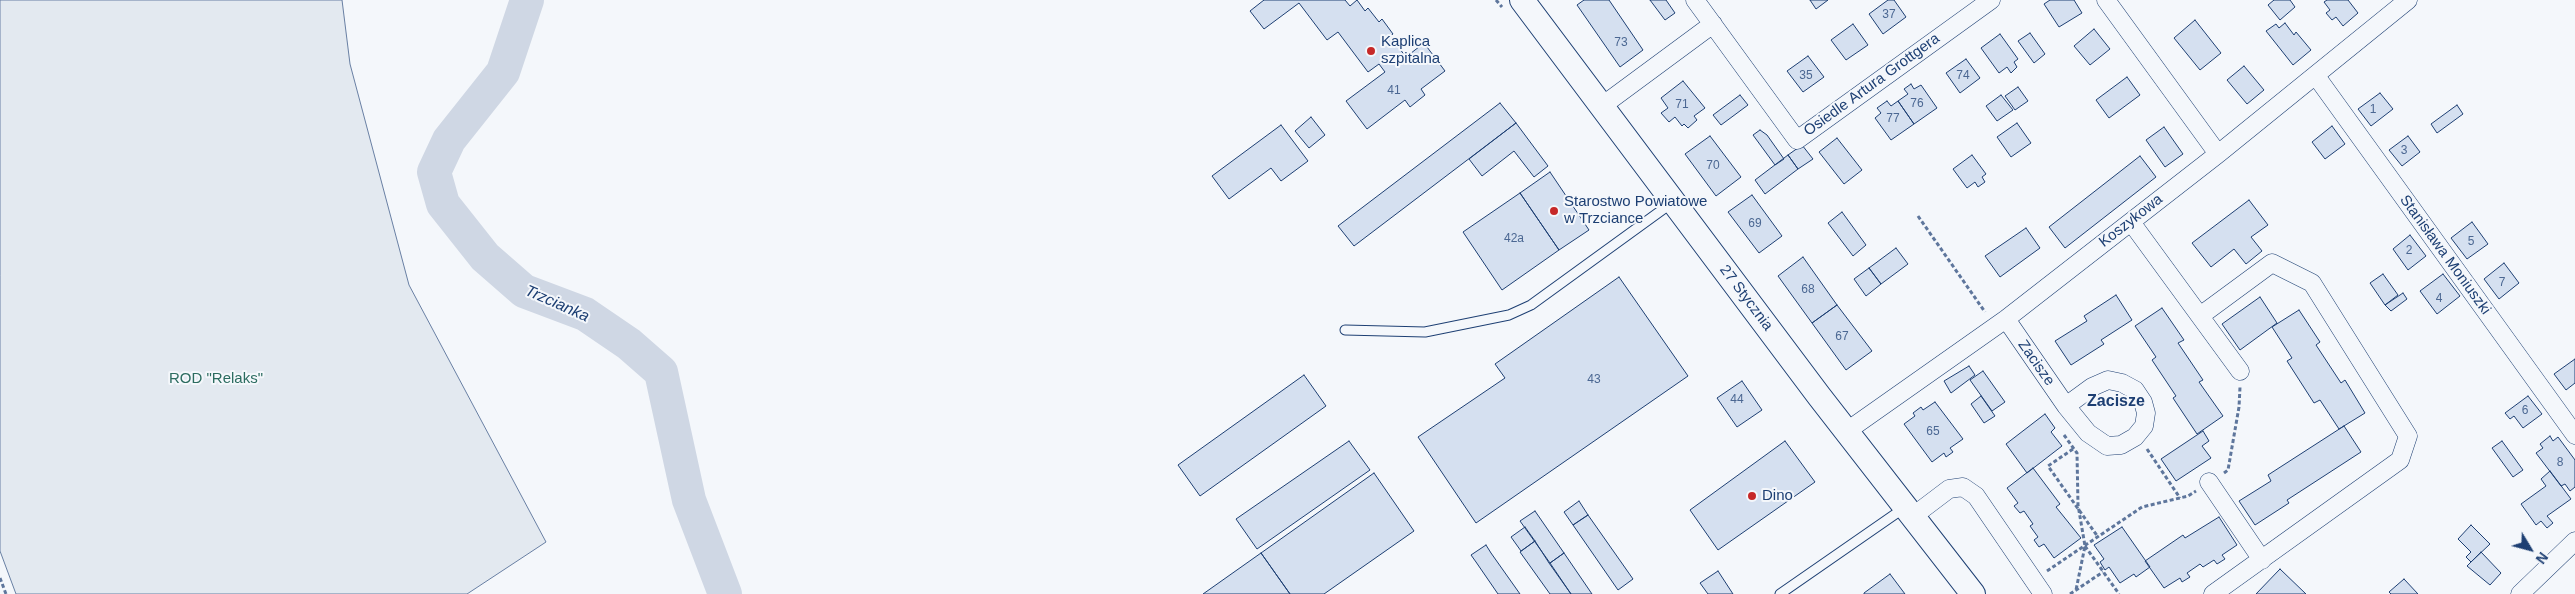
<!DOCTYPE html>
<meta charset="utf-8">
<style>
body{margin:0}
#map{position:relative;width:2575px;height:594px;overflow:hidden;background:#f4f7fb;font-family:Arial,sans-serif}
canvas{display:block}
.north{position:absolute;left:2505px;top:524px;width:50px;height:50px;-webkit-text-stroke:4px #f4f7fb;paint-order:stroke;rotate:127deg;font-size:14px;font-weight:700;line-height:20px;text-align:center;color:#1d3f73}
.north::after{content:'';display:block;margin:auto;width:18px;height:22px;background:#1d3f73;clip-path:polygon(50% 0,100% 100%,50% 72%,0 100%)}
</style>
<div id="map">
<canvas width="2575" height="594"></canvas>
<div class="north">N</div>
</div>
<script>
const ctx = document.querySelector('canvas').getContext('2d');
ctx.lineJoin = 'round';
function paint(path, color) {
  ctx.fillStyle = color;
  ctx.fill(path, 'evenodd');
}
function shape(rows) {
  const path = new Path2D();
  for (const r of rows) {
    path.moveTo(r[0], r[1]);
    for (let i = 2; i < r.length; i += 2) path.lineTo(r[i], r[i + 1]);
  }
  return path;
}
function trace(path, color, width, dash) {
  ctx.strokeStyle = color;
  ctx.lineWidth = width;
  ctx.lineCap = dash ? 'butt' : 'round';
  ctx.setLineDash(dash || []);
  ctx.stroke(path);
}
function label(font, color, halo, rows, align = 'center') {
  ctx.font = font + ' Arial,sans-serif';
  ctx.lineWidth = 4;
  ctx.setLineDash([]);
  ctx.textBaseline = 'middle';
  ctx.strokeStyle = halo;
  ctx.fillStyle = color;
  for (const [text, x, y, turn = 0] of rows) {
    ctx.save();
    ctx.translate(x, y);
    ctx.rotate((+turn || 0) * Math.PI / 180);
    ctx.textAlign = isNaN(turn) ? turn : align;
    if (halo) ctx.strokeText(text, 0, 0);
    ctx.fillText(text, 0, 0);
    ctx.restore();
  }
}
const green = shape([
 [0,0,342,0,350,64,409,285,546,542,467,594,16,594,0,551,0,0]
]);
const river = shape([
 [527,0,503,72,449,140,434,172,443,204,485,257,524,291,585,314,629,344,661,372,689,500,725,594]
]);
const building = shape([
 [1264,0,1345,0,1350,6,1357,0,1365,11,1368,8,1379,22,1382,19,1393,34,1390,36,1406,57,1424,43,1445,71,1421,89,1425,95,1410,107,1405,100,1367,129,1346,101,1385,72,1379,64,1368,72,1338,32,1327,40,1299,3,1264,29,1250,11,1264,0],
 [1584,0,1609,0,1643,50,1620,67,1577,5,1584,0],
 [1650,0,1666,0,1675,13,1665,20,1650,0],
 [1810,0,1828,0,1816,9,1810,0],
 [1888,0,1894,0,1906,17,1883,34,1869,14,1888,0],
 [2050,0,2074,0,2082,13,2059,27,2044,4,2050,0],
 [2274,0,2290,0,2295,7,2280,20,2268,5,2274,0],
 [2327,0,2348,0,2358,13,2343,26,2336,17,2332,20,2326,13,2330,10,2324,2,2327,0],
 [2195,20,2221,53,2200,70,2174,38,2195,20],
 [2285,23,2294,35,2296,32,2311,50,2293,65,2266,31,2276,24,2279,28,2285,23],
 [1853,24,1868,45,1846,60,1831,40,1853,24],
 [2094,29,2110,49,2090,65,2074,46,2094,29],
 [2030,33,2045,54,2034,63,2018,41,2030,33],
 [2000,34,2018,59,2014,62,2017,67,2011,73,2007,67,1999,73,1981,48,2000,34],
 [1808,56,1824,77,1803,92,1787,71,1808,56],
 [1966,59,1980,78,1960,93,1946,73,1966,59],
 [2244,66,2264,90,2247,104,2227,80,2244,66],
 [2127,77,2140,95,2109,118,2096,100,2127,77],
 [1683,81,1705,108,1694,116,1697,120,1688,128,1684,124,1682,126,1675,117,1669,122,1661,113,1668,108,1661,98,1683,81],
 [1911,84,1914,89,1921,85,1937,108,1914,124,1898,101,1908,94,1904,89,1911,84],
 [2018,87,2028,101,2015,110,2005,96,2018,87],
 [2380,93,2393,109,2371,126,2358,109,2380,93],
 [1740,95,1748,105,1721,125,1713,115,1740,95],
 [2001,95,2013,110,1997,121,1986,106,2001,95],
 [1887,101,1891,106,1898,101,1914,124,1891,140,1875,118,1881,113,1877,108,1887,101],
 [1500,103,1516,123,1354,246,1338,226,1500,103],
 [2457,105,2463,114,2437,133,2431,124,2457,105],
 [1311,117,1325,135,1309,148,1295,131,1311,117],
 [1516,123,1548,166,1534,177,1514,151,1482,176,1469,159,1516,123],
 [2017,123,2031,143,2011,157,1997,137,2017,123],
 [1281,125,1308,161,1281,181,1271,168,1229,199,1212,176,1281,125],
 [2332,126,2345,144,2325,159,2312,142,2332,126],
 [2164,127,2183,154,2165,167,2146,140,2164,127],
 [1760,130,1767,135,1784,159,1775,165,1753,135,1760,130],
 [1710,136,1741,177,1716,196,1685,154,1710,136],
 [2408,136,2420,152,2402,166,2389,150,2408,136],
 [1837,138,1862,170,1844,184,1819,152,1837,138],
 [1802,145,1813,159,1798,169,1788,155,1802,145],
 [1788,155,1798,169,1765,194,1755,180,1788,155],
 [1972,155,1986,174,1982,177,1985,182,1978,187,1975,182,1967,188,1953,169,1972,155],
 [2140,156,2156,177,2065,248,2049,227,2140,156],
 [1550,172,1589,230,1559,250,1520,193,1550,172],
 [1520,193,1559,250,1502,290,1463,232,1520,193],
 [1752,195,1782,236,1759,253,1728,212,1752,195],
 [2249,200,2268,225,2251,237,2262,251,2246,264,2234,249,2211,267,2192,243,2249,200],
 [1842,212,1866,245,1853,256,1828,223,1842,212],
 [2472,222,2488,244,2467,259,2451,238,2472,222],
 [2026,228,2040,248,2000,277,1985,256,2026,228],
 [2410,235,2426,256,2408,270,2393,249,2410,235],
 [1896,248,1908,264,1881,284,1869,268,1896,248],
 [1803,257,1837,305,1812,323,1778,276,1803,257],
 [2504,263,2519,283,2499,299,2484,279,2504,263],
 [1869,268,1881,284,1866,296,1854,279,1869,268],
 [2383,274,2398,295,2385,305,2370,283,2383,274],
 [2443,274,2460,296,2437,314,2420,291,2443,274],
 [1619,277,1688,376,1476,523,1418,437,1505,378,1495,364,1619,277],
 [2403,293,2407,299,2391,311,2385,305,2403,293],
 [2116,295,2132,320,2101,340,2104,344,2071,365,2055,341,2087,321,2084,316,2116,295],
 [2260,297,2277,323,2240,350,2222,324,2260,297],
 [1837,305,1872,351,1846,370,1812,323,1837,305],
 [2162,308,2184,340,2178,343,2203,380,2199,382,2223,416,2197,434,2173,398,2176,396,2152,360,2156,357,2135,326,2162,308],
 [2299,310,2320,342,2316,345,2341,383,2345,380,2365,413,2339,429,2320,400,2314,403,2287,361,2292,358,2272,327,2299,310],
 [2575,359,2575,383,2566,390,2554,374,2575,359],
 [1969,366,1975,375,1951,393,1944,381,1969,366],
 [1983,371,2005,402,1992,411,1970,380,1983,371],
 [1304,375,1326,406,1200,496,1178,465,1304,375],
 [1742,381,1762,410,1737,427,1717,398,1742,381],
 [1981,396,1995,416,1984,423,1971,404,1981,396],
 [2528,396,2542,414,2523,428,2514,416,2510,419,2505,413,2528,396],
 [1935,402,1963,439,1950,448,1953,452,1946,457,1944,453,1932,462,1904,424,1915,416,1913,413,1921,407,1923,410,1935,402],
 [2045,414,2055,428,2051,432,2062,446,2027,473,2006,444,2045,414],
 [2344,426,2361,452,2287,500,2289,503,2255,525,2239,501,2271,481,2268,475,2344,426],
 [2203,431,2209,441,2202,446,2211,458,2176,481,2161,459,2203,431],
 [2550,436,2553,441,2558,437,2575,460,2575,487,2570,491,2565,484,2561,486,2536,453,2543,448,2540,444,2550,436],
 [1349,441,1370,470,1257,549,1236,519,1349,441],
 [1785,441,1815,482,1718,550,1690,510,1785,441],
 [2502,441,2523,470,2513,477,2492,448,2502,441],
 [2033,468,2060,504,2056,507,2081,538,2054,558,2044,544,2039,547,2034,540,2038,537,2030,526,2033,524,2024,511,2020,513,2014,506,2018,503,2007,488,2033,468],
 [2550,471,2571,499,2547,516,2553,523,2547,528,2541,521,2536,525,2521,504,2546,486,2541,479,2550,471],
 [1374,473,1414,531,1324,594,1290,594,1261,553,1374,473],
 [1579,501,1588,515,1573,525,1564,512,1579,501],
 [1535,511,1564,553,1550,563,1520,521,1535,511],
 [1588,515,1633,579,1618,590,1573,525,1588,515],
 [2219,517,2237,545,2222,555,2225,559,2217,564,2214,560,2203,567,2200,564,2187,573,2190,577,2182,582,2180,578,2164,588,2145,561,2183,535,2185,538,2219,517],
 [2471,525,2490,544,2471,562,2466,557,2471,552,2458,539,2471,525],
 [1525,527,1535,541,1521,551,1511,537,1525,527],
 [2122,527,2150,567,2136,577,2134,574,2120,583,2109,567,2105,570,2100,562,2104,559,2094,545,2122,527],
 [1535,541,1549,563,1571,594,1550,594,1520,552,1535,541],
 [1486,545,1491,553,1520,594,1498,594,1476,562,1471,555,1486,545],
 [2481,552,2501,573,2490,585,2467,566,2481,552],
 [1261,553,1290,594,1203,594,1261,553],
 [1564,553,1592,594,1571,594,1550,563,1564,553],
 [2280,569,2306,594,2256,594,2280,569],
 [1718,571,1733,594,1708,594,1700,583,1718,571],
 [1890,574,1905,594,1864,594,1864,593,1890,574],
 [2404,579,2418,594,2391,594,2389,592,2404,579]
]);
const path = shape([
 [1496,0,1502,7],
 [1918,216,1985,312],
 [2064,435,2077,453,2078,505,2085,546,2076,590],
 [2073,449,2048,466,2098,537],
 [2147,449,2180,498],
 [2224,473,2228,470,2239,407,2240,387],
 [2085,546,2119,594],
 [2047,571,2142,507,2188,496,2196,491],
 [0,578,6,594],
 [2070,594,2103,572]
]);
const lane = shape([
 [1345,330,1425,332,1509,315,1531,305,1673,202],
 [1780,594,1904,508]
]);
const street = shape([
 [1695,0,1797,140,1991,0],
 [2106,0,2218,154],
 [2316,76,2575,435],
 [1602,106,1713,24],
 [2131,222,2240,371],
 [2200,316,2272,263,2312,283,2408,436,2400,460,2213,594],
 [2006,319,2066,406,2088,433,2107,446,2121,445,2135,437,2144,426,2146,413,2143,402,2135,390,2122,383,2108,380,2092,387,2066,406],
 [1847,431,2006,319,2218,154,2408,0],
 [2209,482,2262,560],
 [1912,517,1949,489,1963,487,1976,496,2043,594],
 [2520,594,2575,541]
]);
const secondary = shape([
 [1522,0,1819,396,1973,594]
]);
const markers = [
 [1371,51,5,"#c62828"],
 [1554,211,5,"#c62828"],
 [1752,496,5,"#c62828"]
];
const numberNames = [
 ["37",1889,15],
 ["73",1621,43],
 ["35",1806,76],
 ["74",1963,76],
 ["41",1394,91],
 ["76",1917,104],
 ["71",1682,105],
 ["1",2373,110],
 ["77",1893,119],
 ["3",2404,151],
 ["70",1713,166],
 ["69",1755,224],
 ["42a",1514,239],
 ["5",2471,242],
 ["2",2409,251],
 ["7",2502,283],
 ["68",1808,290],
 ["4",2439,299],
 ["67",1842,337],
 ["43",1594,380],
 ["44",1737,400],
 ["6",2525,411],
 ["65",1933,432],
 ["8",2560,463]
];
const poiNames = [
 ["Kaplica",1381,42],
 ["szpitalna",1381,59],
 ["Starostwo Powiatowe",1564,202],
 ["w Trzciance",1564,219],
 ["Dino",1762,496]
];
const streetNames = [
 ["Osiedle Artura Grottgera",1872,85,-36],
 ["Koszykowa",2131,221,-38],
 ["Stanisława Moniuszki",2445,255,54],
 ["27 Stycznia",1746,298,53],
 ["Zacisze",2036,363,55]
];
const parkNames = [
 ["ROD \"Relaks\"",216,379]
];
const waterNames = [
 ["Trzcianka",557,304,24]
];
const neighbourhoodNames = [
 ["Zacisze",2116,402]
];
paint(green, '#e3e9f0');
trace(green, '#687fa3', 1);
trace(river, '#cfd7e4', 34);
paint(building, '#d5e0f0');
trace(building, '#1d3f73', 1);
trace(lane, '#1d3f73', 11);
trace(street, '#1d3f73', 19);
trace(secondary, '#1d3f73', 26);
trace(path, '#5e769c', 3, [4, 2.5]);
trace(lane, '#f4f7fb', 9);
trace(street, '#f4f7fb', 18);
trace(secondary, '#f4f7fb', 24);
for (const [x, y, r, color] of markers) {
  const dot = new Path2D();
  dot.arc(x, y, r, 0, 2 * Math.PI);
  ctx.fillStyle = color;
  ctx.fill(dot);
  trace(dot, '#f4f7fb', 2);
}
label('12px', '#4b6792', null, numberNames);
label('15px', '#1d3f73', '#f4f7fb', poiNames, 'left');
label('15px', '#1d3f73', '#f4f7fb', streetNames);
label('15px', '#2c6c60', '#f4f7fb', parkNames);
label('italic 16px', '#1d3f73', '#f4f7fb', waterNames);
label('bold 16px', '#1d3f73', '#f4f7fb', neighbourhoodNames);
</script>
